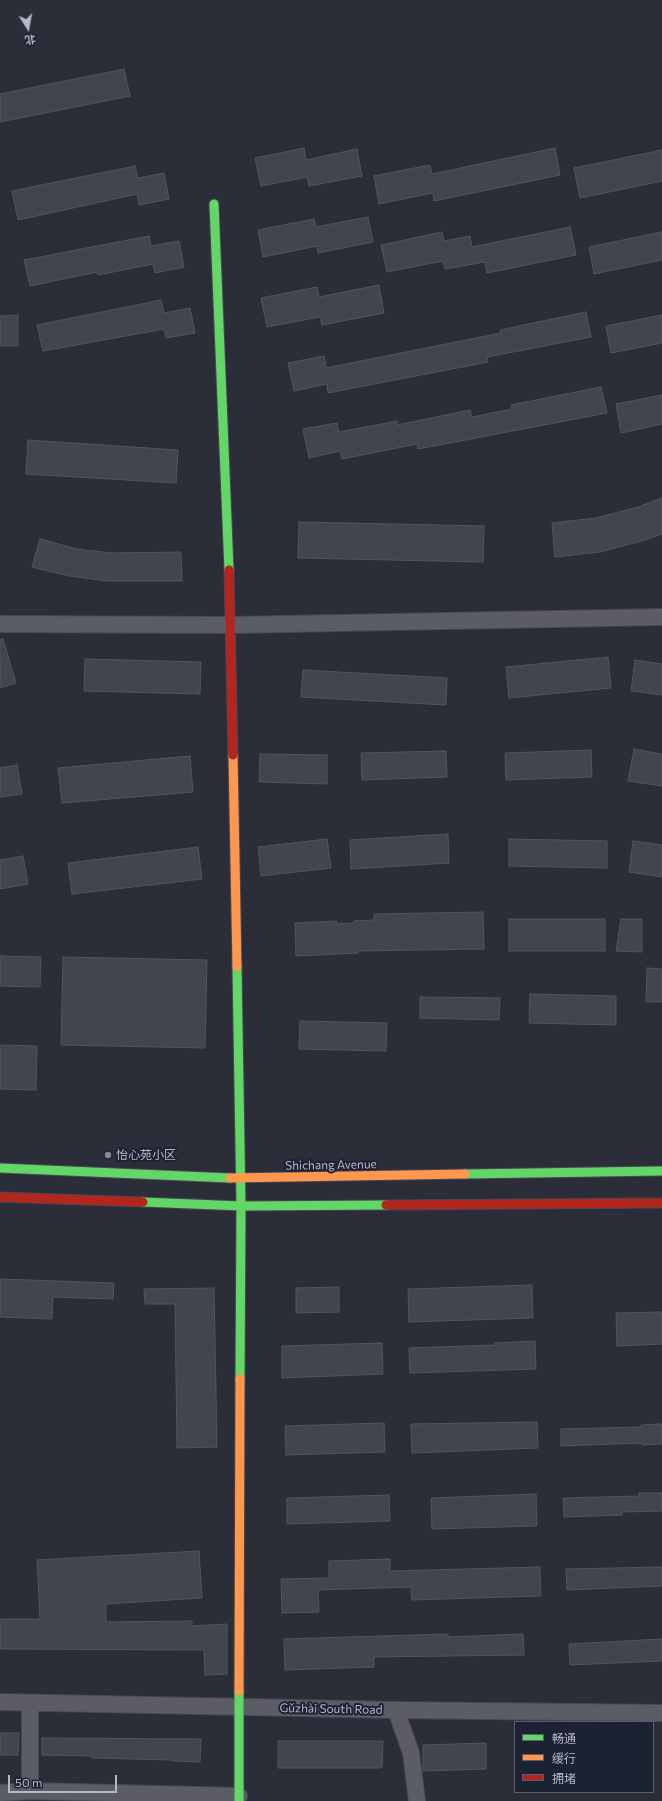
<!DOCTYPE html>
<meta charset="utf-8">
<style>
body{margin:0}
#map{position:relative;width:662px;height:1801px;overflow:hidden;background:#2b2e38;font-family:Commissioner,"Noto Sans SC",sans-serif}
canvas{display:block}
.legend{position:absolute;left:514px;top:1721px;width:140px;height:72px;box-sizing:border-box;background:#1d2233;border:1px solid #5a5e6f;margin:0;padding:5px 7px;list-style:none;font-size:12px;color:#b5b8c9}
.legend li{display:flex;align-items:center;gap:8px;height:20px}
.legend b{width:20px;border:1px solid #5a5e6f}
.north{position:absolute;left:8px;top:8px;width:40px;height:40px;-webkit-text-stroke:3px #1d2233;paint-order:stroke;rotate:169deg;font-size:11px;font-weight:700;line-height:16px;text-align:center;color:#b5b8c9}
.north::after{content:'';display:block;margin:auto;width:14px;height:18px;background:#b5b8c9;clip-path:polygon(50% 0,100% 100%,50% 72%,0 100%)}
.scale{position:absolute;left:8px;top:1775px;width:109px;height:18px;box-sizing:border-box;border:2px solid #b5b8c9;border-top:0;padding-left:5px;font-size:12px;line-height:14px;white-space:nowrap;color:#b5b8c9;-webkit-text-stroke:3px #1d2233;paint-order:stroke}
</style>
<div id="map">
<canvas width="662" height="1801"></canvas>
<ul class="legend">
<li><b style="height:5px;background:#63d668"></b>畅通</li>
<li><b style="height:5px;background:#ff974d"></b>缓行</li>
<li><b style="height:5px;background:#b3261e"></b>拥堵</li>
</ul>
<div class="north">北</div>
<div class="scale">50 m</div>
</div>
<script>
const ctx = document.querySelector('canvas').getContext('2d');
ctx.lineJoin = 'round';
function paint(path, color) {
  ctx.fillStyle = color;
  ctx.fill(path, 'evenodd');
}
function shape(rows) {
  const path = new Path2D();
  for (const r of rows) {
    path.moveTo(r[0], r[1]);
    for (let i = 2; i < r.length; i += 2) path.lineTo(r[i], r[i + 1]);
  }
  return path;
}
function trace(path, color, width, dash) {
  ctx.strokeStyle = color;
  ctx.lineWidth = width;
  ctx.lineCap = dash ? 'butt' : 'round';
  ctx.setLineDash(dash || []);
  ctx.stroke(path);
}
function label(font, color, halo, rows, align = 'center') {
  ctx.font = font + ' Commissioner,"Noto Sans SC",sans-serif';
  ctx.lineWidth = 4;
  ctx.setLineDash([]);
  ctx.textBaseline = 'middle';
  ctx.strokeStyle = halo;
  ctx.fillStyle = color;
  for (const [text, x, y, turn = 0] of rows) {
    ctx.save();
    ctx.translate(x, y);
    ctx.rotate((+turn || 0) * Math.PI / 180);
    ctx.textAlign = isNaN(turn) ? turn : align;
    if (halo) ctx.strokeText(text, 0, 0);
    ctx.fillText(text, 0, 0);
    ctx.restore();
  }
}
const building = shape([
 [124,69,130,96,0,122,0,94,124,69],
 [304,148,306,160,357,149,362,176,309,186,307,177,261,186,255,158,304,148],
 [555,148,560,175,434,201,433,193,379,204,374,176,430,165,432,174,555,148],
 [662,150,662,181,580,198,574,168,662,150],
 [135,166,138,178,164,173,169,199,139,205,137,194,18,220,12,191,135,166],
 [368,217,373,242,318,253,317,246,263,257,258,230,314,219,316,227,368,217],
 [570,227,576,255,487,273,485,262,445,269,443,261,387,272,381,245,442,232,444,241,470,236,472,247,570,227],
 [662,232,662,260,594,274,589,247,662,232],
 [149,236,151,246,179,241,184,267,155,273,153,264,98,275,97,272,30,286,24,260,149,236],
 [379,285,384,313,322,325,320,317,267,327,261,298,317,287,319,297,379,285],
 [161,300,164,313,190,308,195,333,166,338,164,329,43,351,37,325,161,300],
 [586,312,591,337,487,357,488,362,328,393,327,384,294,391,288,363,324,356,326,368,501,333,500,330,586,312],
 [18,315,18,346,0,346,0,316,18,315],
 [662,315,662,343,611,353,606,326,662,315],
 [601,387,607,413,418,449,417,444,342,459,340,451,309,458,303,429,337,423,339,432,397,421,397,425,470,410,472,417,512,409,511,405,601,387],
 [662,395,662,424,621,433,616,404,662,395],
 [28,440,178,450,176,483,26,474,28,440],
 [662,498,662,534,645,540,600,552,555,557,552,523,596,518,638,507,662,498],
 [299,522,484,526,483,562,298,558,299,522],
 [40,539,77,549,111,553,181,552,182,581,108,581,69,576,32,567,40,539],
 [3,639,16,683,0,688,0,640,3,639],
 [608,657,611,688,509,698,506,667,608,657],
 [85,659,201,662,200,694,84,691,85,659],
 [635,660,662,664,662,695,631,691,635,660],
 [303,670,447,678,446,705,301,697,303,670],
 [634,749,662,754,662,786,628,781,634,749],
 [591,750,592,777,506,780,505,753,591,750],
 [446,751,447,777,362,780,361,753,446,751],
 [260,754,327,755,327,784,259,782,260,754],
 [190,756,193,792,62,803,58,768,190,756],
 [17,765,22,794,0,797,0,768,17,765],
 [448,834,449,863,351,869,350,840,448,834],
 [327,839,331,868,261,876,258,847,327,839],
 [509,839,607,841,607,868,509,866,509,839],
 [633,841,662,845,662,877,629,872,633,841],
 [198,847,202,879,72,894,68,863,198,847],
 [23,856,28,884,0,889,0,860,23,856],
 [483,912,484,949,358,951,358,953,296,956,295,923,337,921,337,924,354,923,354,921,374,920,374,914,483,912],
 [509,919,605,919,605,951,509,951,509,919],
 [621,919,642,919,642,952,616,951,621,919],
 [0,956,41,957,40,987,0,986,0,956],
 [63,957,207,960,205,1048,61,1045,63,957],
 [647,968,662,969,662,1002,646,1002,647,968],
 [530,994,616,996,616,1025,529,1023,530,994],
 [420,997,500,998,499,1020,420,1018,420,997],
 [300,1021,387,1023,386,1051,299,1049,300,1021],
 [0,1045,37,1046,36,1090,0,1089,0,1045],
 [0,1279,114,1283,113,1299,53,1297,52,1319,0,1317,0,1279],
 [532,1285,533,1318,409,1322,408,1289,532,1285],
 [339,1287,339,1312,296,1313,296,1288,339,1287],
 [214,1288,217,1447,177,1448,175,1304,145,1304,144,1289,214,1288],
 [662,1312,662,1344,617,1346,616,1313,662,1312],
 [535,1341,536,1369,410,1373,409,1348,495,1345,495,1343,535,1341],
 [382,1343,383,1374,282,1378,282,1346,382,1343],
 [537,1422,538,1448,412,1453,411,1424,537,1422],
 [384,1423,385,1452,286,1455,285,1426,384,1423],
 [662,1424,662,1444,642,1445,642,1443,561,1446,561,1429,641,1427,641,1425,662,1424],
 [639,1493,662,1493,662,1511,622,1512,622,1515,564,1517,563,1498,639,1496,639,1493],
 [536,1494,537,1526,432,1529,431,1498,536,1494],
 [389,1495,390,1521,287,1524,287,1498,389,1495],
 [199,1551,202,1598,106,1604,106,1622,192,1621,192,1626,227,1624,227,1674,205,1675,204,1650,0,1649,0,1619,40,1619,37,1560,199,1551],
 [390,1559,390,1571,540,1567,541,1596,412,1600,411,1587,318,1590,319,1612,282,1613,281,1579,329,1578,329,1561,390,1559],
 [662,1567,662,1586,567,1590,566,1569,662,1567],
 [448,1634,448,1637,523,1634,524,1655,374,1657,374,1667,285,1670,284,1639,448,1634],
 [662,1639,662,1661,570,1665,569,1644,662,1639],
 [0,1733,19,1733,18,1755,0,1755,0,1733],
 [42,1738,201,1739,200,1762,172,1761,172,1760,92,1758,92,1756,42,1755,42,1738],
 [278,1741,383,1741,382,1768,278,1768,278,1741],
 [486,1743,486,1769,423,1771,423,1745,486,1743]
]);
const street = shape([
 [0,624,231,625,662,617],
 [0,1702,396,1710,662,1713],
 [396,1710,411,1753,417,1801],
 [30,1791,30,1703],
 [0,1793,30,1791,239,1796]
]);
const fast = shape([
 [214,204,229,570],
 [237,967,241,1206,240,1379],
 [0,1168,230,1178],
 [465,1174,662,1171],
 [143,1202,241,1206,386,1205],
 [239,1801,239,1691]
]);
const slow = shape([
 [233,755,237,967],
 [230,1178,465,1174],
 [239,1691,240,1379]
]);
const jam = shape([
 [229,570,233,755],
 [0,1197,143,1202],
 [386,1205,662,1203]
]);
const markers = [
 [108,1155,4,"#858896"]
];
const poiNames = [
 ["怡心苑小区",116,1155]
];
const streetNames = [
 ["Shichang Avenue",331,1165,-1],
 ["Gǔzhài South Road",331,1709,1]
];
paint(building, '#42444e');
trace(building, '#52555f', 1);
trace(street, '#474951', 18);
trace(fast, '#474951', 11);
trace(slow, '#474951', 11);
trace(jam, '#474951', 11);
trace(street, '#5b5c66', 16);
trace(fast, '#63d668', 9);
trace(slow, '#ff974d', 9);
trace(jam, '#b3261e', 9);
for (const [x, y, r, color] of markers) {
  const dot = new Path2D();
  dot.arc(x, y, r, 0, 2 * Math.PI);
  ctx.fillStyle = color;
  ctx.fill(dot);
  trace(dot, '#1d2233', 1.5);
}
label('12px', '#b5b8c9', '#1d2233', poiNames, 'left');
label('12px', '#b5b8c9', '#1d2233', streetNames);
</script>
